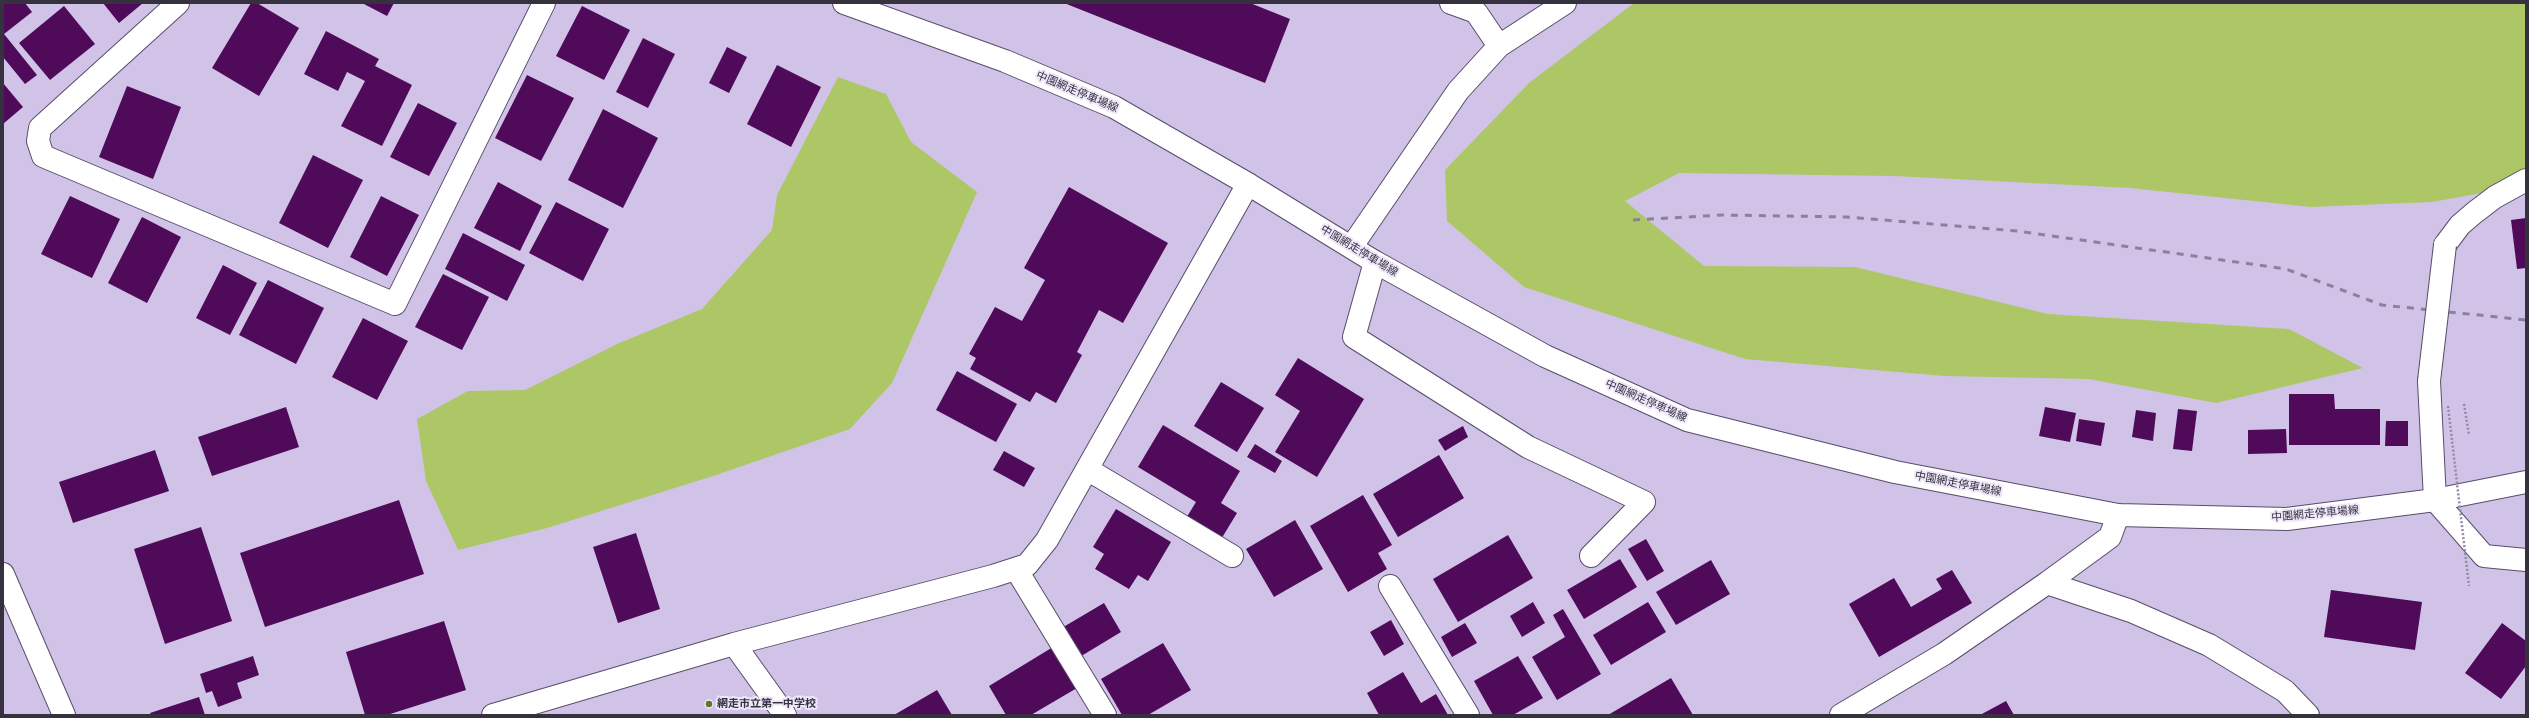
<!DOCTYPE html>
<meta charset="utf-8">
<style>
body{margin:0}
#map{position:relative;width:2529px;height:718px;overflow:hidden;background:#d0c3e7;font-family:"Fira Sans",sans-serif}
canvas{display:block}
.frame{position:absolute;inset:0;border:4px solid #36313f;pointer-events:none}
</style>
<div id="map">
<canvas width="2529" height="718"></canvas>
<div class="frame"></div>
</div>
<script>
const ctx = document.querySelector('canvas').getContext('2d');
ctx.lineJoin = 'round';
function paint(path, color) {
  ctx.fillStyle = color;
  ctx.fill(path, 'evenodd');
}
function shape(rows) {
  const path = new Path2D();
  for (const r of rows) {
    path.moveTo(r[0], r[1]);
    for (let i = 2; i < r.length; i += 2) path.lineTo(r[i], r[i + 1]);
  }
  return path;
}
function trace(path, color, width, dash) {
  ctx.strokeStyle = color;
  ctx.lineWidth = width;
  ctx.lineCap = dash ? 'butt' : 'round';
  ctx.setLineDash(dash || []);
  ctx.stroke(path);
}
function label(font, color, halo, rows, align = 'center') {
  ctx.font = font + ' "Fira Sans","Noto Sans JP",sans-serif';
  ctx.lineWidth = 4;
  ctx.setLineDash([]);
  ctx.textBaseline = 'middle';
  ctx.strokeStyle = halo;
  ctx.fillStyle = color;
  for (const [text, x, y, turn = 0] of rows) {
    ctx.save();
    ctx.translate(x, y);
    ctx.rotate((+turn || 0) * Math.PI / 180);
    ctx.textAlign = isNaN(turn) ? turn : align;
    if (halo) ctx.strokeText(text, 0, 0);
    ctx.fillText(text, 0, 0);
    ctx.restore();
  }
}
const green = shape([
 [1634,3,2526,3,2526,185,2432,202,2311,207,2130,188,1895,176,1679,173,1625,201,1704,266,1855,267,2048,314,2289,329,2363,368,2216,403,2089,379,1945,376,1745,359,1524,287,1447,221,1445,170,1529,83],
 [838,77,886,94,911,142,977,192,892,383,850,429,713,476,547,528,458,550,426,481,417,419,468,391,525,390,617,344,702,309,772,230,777,195]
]);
const building = shape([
 [3,3,25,3,32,12,4,34,37,75,25,84,3,57],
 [103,3,143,3,119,23],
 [251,3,257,3,299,28,259,96,212,68],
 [362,3,394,3,387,16],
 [1064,3,1250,3,1290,19,1265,83],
 [64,6,95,44,50,80,19,43],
 [582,6,630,30,604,80,556,56],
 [326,31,379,59,375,66,412,85,382,146,341,126,365,81,347,72,338,91,304,74],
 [643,38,675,54,648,108,616,92],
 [727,47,747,57,729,93,709,83],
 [777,65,821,87,791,147,747,124],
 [527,75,574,98,541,161,495,138],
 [3,83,23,107,3,124],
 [127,86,181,107,153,179,99,157],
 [418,103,457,123,429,176,390,157],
 [603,109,658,138,623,208,568,180],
 [313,155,363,180,328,248,279,223],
 [498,182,542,206,520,251,474,228],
 [1069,187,1168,243,1123,323,1099,310,1077,352,1082,355,1056,403,1036,392,1030,402,970,369,976,358,969,354,995,307,1022,321,1045,280,1024,268],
 [70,196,120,219,92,278,41,254],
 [381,196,419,215,387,276,350,257],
 [556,202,609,229,583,281,529,253],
 [142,217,181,237,147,303,108,283],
 [2526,218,2526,268,2517,269,2511,220],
 [463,233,525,265,507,301,445,269],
 [223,265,257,283,230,335,196,318],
 [443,274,489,297,462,350,415,327],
 [268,280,324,308,296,364,239,335],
 [363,318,408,341,377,400,332,377],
 [1298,358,1364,399,1317,477,1275,452,1300,411,1275,395],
 [957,371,1017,404,996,442,936,410],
 [1221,382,1264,408,1237,452,1194,426],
 [2289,394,2334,394,2335,409,2380,409,2380,445,2289,445],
 [286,407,299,447,212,476,198,437],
 [2045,407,2076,413,2070,442,2039,436],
 [2178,409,2197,411,2192,451,2173,449],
 [2136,410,2156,413,2153,441,2132,437],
 [2079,419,2105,423,2101,446,2076,441],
 [2386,421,2408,421,2408,446,2385,446],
 [1163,425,1240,471,1221,503,1237,513,1220,541,1185,520,1196,502,1138,467],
 [1463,426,1468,437,1445,451,1438,440],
 [2286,429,2287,453,2248,454,2248,430],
 [1255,444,1282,461,1275,473,1247,457],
 [155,450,169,491,73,523,59,482],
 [1004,451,1035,468,1024,487,993,470],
 [1439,455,1464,498,1398,537,1373,494],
 [1363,495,1392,545,1378,553,1387,569,1348,592,1310,526],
 [399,500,424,574,265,627,240,553],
 [1116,509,1171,542,1148,581,1138,575,1129,589,1095,569,1104,554,1093,547],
 [1295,520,1323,569,1274,597,1246,549],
 [201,527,232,621,165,644,134,549],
 [636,533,660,609,618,623,593,547],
 [1508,535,1533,578,1458,622,1433,579],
 [1646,539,1664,571,1647,581,1628,549],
 [1620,559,1637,587,1584,619,1567,590],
 [1711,560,1730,594,1676,625,1656,592],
 [1952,570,1972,603,1879,657,1849,604,1894,578,1911,607,1942,589,1936,579],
 [2331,590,2422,602,2415,650,2324,637],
 [1533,602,1545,623,1522,637,1510,616],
 [1648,602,1666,632,1611,665,1593,635],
 [1104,603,1121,632,1078,658,1060,629],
 [1563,609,1601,674,1557,700,1532,657,1565,637,1553,615],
 [1391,620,1404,644,1384,656,1370,632],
 [444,621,466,690,387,715,365,715,346,652],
 [1465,623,1477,643,1452,657,1441,637],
 [2502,623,2526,641,2526,666,2501,699,2465,673],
 [1163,643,1191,690,1148,715,1122,715,1101,679],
 [1053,647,1077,688,1031,715,1006,715,989,686],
 [253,656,259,675,237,683,242,698,218,707,212,691,206,693,200,674],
 [1518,656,1543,698,1513,715,1493,715,1474,681],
 [1403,672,1421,703,1436,694,1448,715,1379,715,1367,693],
 [1671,678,1693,715,1608,715],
 [937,690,952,715,894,715],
 [199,697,205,715,151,715,150,713],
 [2006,701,2014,715,1980,715]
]);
const path = shape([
 [2464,404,2469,435]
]);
const minor = shape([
 [178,3,40,128,38,141,43,156,395,304,544,3],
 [1451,3,1476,12,1499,46],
 [2445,245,2460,225,2474,213,2495,197,2526,180],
 [1352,246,1458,91,1499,46,1565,3],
 [1375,262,1354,337,1528,447,1644,502,1591,556],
 [2429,381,2435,500,2484,556,2526,560],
 [1087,469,1232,556],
 [1016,569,1105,715],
 [3,574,64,715],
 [2047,583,2131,611,2209,645,2285,691,2308,715],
 [1390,586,1468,715],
 [734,644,785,715],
 [493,715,734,644,993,576,1027,565,1047,540,1248,184],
 [1841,715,1944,654,2047,583,2110,537,2118,515]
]);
const major = shape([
 [844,3,1005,61,1114,107,1248,184,1375,262,1545,356,1687,420,1895,472,2118,515,2287,519,2435,500,2526,482]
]);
const rail = shape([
 [1633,220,1723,215,1847,217,2017,231,2286,269,2382,305,2526,320]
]);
const pathBridge = shape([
 [2448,406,2469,586]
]);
const minorBridge = shape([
 [2429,381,2445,245]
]);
const markers = [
 [709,704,4,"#627625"]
];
const streetNames = [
 ["中園網走停車場線",1077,92,23],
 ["中園網走停車場線",1359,251,31],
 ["中園網走停車場線",1646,401,24],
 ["中園網走停車場線",1958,484,11],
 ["中園網走停車場線",2315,514,-5]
];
const poiNames = [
 ["網走市立第一中学校",717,704]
];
paint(green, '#adc766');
paint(building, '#4f0a59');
trace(minor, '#584d6b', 24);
trace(major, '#584d6b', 24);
trace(path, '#9389a4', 2.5, [2, 2]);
trace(minor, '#fff', 22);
trace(major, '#fff', 22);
trace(rail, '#8a819b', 3, [7, 7]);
trace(minorBridge, '#584d6b', 24, []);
trace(pathBridge, '#9389a4', 2.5, [2, 2]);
trace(minorBridge, '#fff', 22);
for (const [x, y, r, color] of markers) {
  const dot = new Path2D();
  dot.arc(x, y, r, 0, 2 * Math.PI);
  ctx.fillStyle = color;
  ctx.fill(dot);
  trace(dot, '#eee7fa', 1.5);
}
label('11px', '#36313f', '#eee7fa', streetNames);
label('bold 11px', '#36313f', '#eee7fa', poiNames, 'left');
</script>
